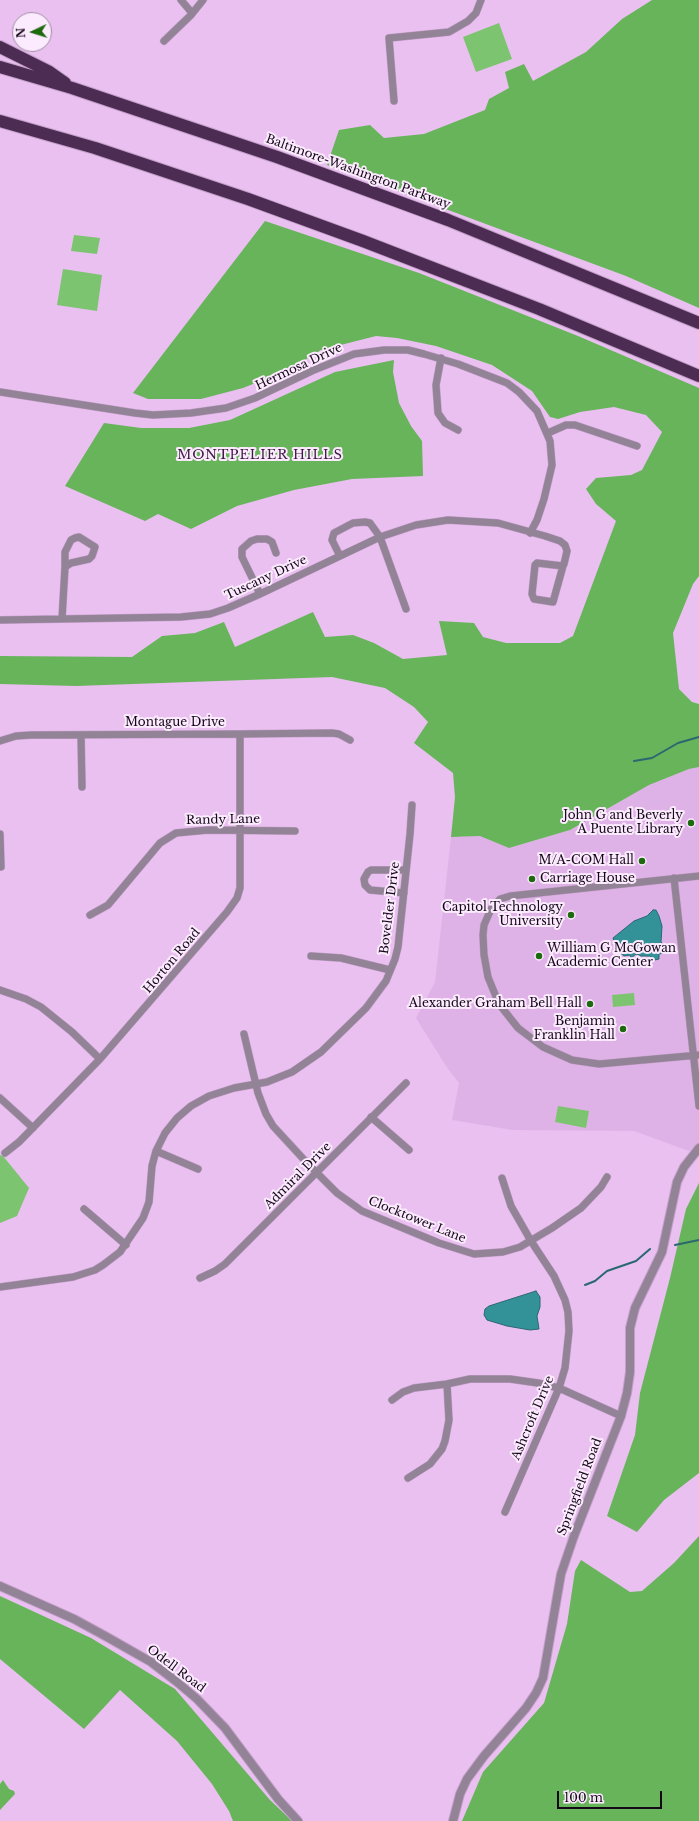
<!DOCTYPE html>
<style>
body{margin:0}
#map{position:relative;width:699px;height:1821px;overflow:hidden;background:#e9c0f0;font-family:"Libre Baskerville",serif}
canvas{display:block}
.north{position:absolute;left:12px;top:12px;width:40px;height:40px;box-sizing:border-box;background:#fcebfe;border:1px solid #9f90a2;border-radius:50%;rotate:266deg;font-size:11px;font-weight:700;line-height:16px;text-align:center;color:#140717}
.north::after{content:'';display:block;margin:auto;width:14px;height:18px;background:#1c6a0d;clip-path:polygon(50% 0,100% 100%,50% 72%,0 100%)}
.scale{position:absolute;left:557px;top:1791px;width:105px;height:18px;box-sizing:border-box;border:2px solid #140717;border-top:0;padding-left:5px;font-size:12px;line-height:14px;white-space:nowrap;color:#140717;-webkit-text-stroke:3px #fcebfe;paint-order:stroke}
</style>
<div id="map">
<canvas width="699" height="1821"></canvas>
<div class="north">N</div>
<div class="scale">100 m</div>
</div>
<script>
const ctx = document.querySelector('canvas').getContext('2d');
ctx.lineJoin = 'round';
function paint(path, color) {
  ctx.fillStyle = color;
  ctx.fill(path, 'evenodd');
}
function shape(rows) {
  const path = new Path2D();
  for (const r of rows) {
    path.moveTo(r[0], r[1]);
    for (let i = 2; i < r.length; i += 2) path.lineTo(r[i], r[i + 1]);
  }
  return path;
}
function trace(path, color, width, dash) {
  ctx.strokeStyle = color;
  ctx.lineWidth = width;
  ctx.lineCap = dash ? 'butt' : 'round';
  ctx.setLineDash(dash || []);
  ctx.stroke(path);
}
function label(font, color, halo, rows, align = 'center') {
  ctx.font = font + ' "Libre Baskerville",serif';
  ctx.lineWidth = 4;
  ctx.setLineDash([]);
  ctx.textBaseline = 'middle';
  ctx.strokeStyle = halo;
  ctx.fillStyle = color;
  for (const [text, x, y, turn = 0] of rows) {
    ctx.save();
    ctx.translate(x, y);
    ctx.rotate((+turn || 0) * Math.PI / 180);
    ctx.textAlign = isNaN(turn) ? turn : align;
    if (halo) ctx.strokeText(text, 0, 0);
    ctx.fillText(text, 0, 0);
    ctx.restore();
  }
}
const built = shape([
 [699,767,699,1144,689,1151,634,1131,512,1130,452,1120,459,1083,448,1069,416,1018,435,982,451,837,480,836,510,848,570,830,649,785,689,769]
]);
const green = shape([
 [499,23,512,59,476,72,463,37],
 [74,235,100,238,97,254,71,251],
 [63,269,102,275,97,311,57,305],
 [634,993,635,1005,613,1007,612,995],
 [558,1106,589,1111,586,1128,555,1122],
 [0,1155,3,1156,29,1188,17,1216,0,1223]
]);
const forest = shape([
 [652,0,699,0,699,308,626,276,327,165,339,130,370,125,384,138,424,134,485,110,489,99,509,88,505,72,524,64,533,81,586,52,622,19],
 [265,221,419,273,578,336,699,388,699,576,693,584,673,633,679,689,692,702,699,704,699,767,689,769,649,785,570,830,509,848,480,836,451,837,455,797,453,773,414,743,428,722,414,707,385,688,332,677,76,686,0,684,0,656,132,657,162,636,195,633,224,622,235,647,313,612,325,637,353,635,374,643,403,659,447,655,439,621,474,623,483,637,506,643,560,643,573,636,616,521,596,504,586,489,596,478,631,475,642,470,662,432,646,415,614,407,580,412,558,419,550,417,532,391,492,365,436,346,397,338,376,336,321,350,290,369,243,388,201,399,148,399,133,393],
 [394,360,393,372,399,403,411,426,422,441,423,476,352,479,294,490,237,506,191,529,158,514,145,521,65,486,104,423,141,428,189,428,230,420,335,372],
 [699,1183,699,1473,664,1500,637,1532,607,1516,635,1435,640,1393,670,1278,686,1209],
 [699,1536,699,1821,462,1821,483,1772,544,1703,567,1624,575,1571,581,1560,630,1592,642,1591,674,1563],
 [0,1596,91,1638,175,1689,270,1800,292,1821,233,1821,229,1811,212,1784,177,1741,120,1690,84,1729,0,1659],
 [3,1780,9,1789,14,1791,15,1794,0,1810,0,1784]
]);
const water = shape([
 [653,910,656,910,659,916,662,926,661,942,665,946,665,951,664,953,659,954,659,959,655,960,650,956,641,956,636,954,631,958,630,955,624,956,617,950,613,938,634,921,647,916,653,910],
 [536,1291,540,1297,540,1307,537,1316,539,1329,530,1330,507,1326,487,1320,484,1315,485,1309,489,1306,536,1291]
]);
const stream = shape([
 [634,761,652,758,678,743,699,737],
 [675,1245,699,1240],
 [585,1285,595,1281,607,1271,636,1261,650,1249]
]);
const minor = shape([
 [181,0,192,13],
 [164,41,191,15,203,0],
 [394,101,389,38,449,32,468,21,476,13,481,0],
 [441,358,436,385,438,413,445,423,458,430],
 [0,392,135,413,153,415,191,413,226,408,255,398,314,370,354,354,384,350,408,350,424,354,458,364,507,383,519,392,537,411,550,441,552,465,544,499,537,520,530,533],
 [548,433,566,425,575,425,637,446],
 [340,556,332,540,334,533,353,523,365,522,370,523,380,537,406,609],
 [260,594,242,557,242,549,251,541,257,539,267,539,272,542,276,553],
 [62,619,65,567,71,563,89,559,92,556,95,547,79,537,75,538,71,540,65,552,65,567],
 [0,620,181,617,210,614,228,608,260,594,380,537,416,525,448,520,498,523,545,536,560,541,565,545,567,551,564,564,563,566,553,602,534,599,532,594,535,565,537,563,563,566],
 [81,735,82,787],
 [0,741,16,736,31,735,240,734,332,733,339,734,350,740],
 [0,834,1,867],
 [699,876,510,896,500,899,491,909,484,925,483,935,484,955,488,977,499,1004,518,1028,543,1047,572,1060,599,1064,699,1055],
 [674,878,699,1106],
 [404,893,370,890,365,885,364,879,368,872,371,870,406,870],
 [90,915,108,905,160,843,176,833,208,830,295,831],
 [311,956,341,958,390,970],
 [0,990,26,999,41,1007,72,1032,100,1059],
 [244,1034,258,1093,266,1114,273,1126,308,1164,337,1193,362,1211,439,1243,474,1254,503,1252,520,1247,552,1228,581,1208,601,1187,607,1177],
 [0,1098,33,1128],
 [371,1117,409,1150],
 [156,1151,198,1169],
 [5,1153,19,1142,100,1059,227,912,237,898,240,888,240,734],
 [502,1178,511,1206,531,1241,554,1276,565,1300,568,1312,569,1331,565,1368,559,1388,505,1512],
 [84,1209,126,1245],
 [200,1278,215,1271,225,1264,406,1083],
 [0,1287,73,1277,95,1270,103,1265,120,1252,143,1218,149,1202,152,1166,156,1151,165,1133,177,1118,191,1106,209,1096,234,1088,267,1082,292,1072,321,1052,366,1008,386,981,395,959,398,947,410,834,412,805],
 [392,1400,403,1392,414,1388,447,1384,470,1379,510,1379,538,1383,559,1388,621,1416],
 [408,1478,430,1464,442,1449,445,1441,449,1420,447,1384]
]);
const tertiary = shape([
 [0,1586,74,1619,107,1637,151,1662,177,1682,197,1699,225,1728,278,1799,298,1821],
 [453,1821,460,1794,467,1779,484,1756,526,1708,536,1693,543,1678,561,1574,574,1536,621,1416,627,1393,630,1372,630,1328,635,1308,662,1252,677,1182,684,1167,699,1148]
]);
const motorway = shape([
 [0,47,48,71,65,83],
 [0,67,72,88,277,157,448,220,699,323],
 [0,121,95,148,248,199,363,241,539,309,699,376]
]);
const markers = [
 [691,823,4,"#1c6a0d"],
 [642,861,4,"#1c6a0d"],
 [532,879,4,"#1c6a0d"],
 [571,915,4,"#1c6a0d"],
 [539,956,4,"#1c6a0d"],
 [590,1004,4,"#1c6a0d"],
 [623,1029,4,"#1c6a0d"]
];
const streetNames = [
 ["Baltimore-Washington Parkway",358,172,20],
 ["Hermosa Drive",299,367,-25],
 ["Tuscany Drive",266,578,-25],
 ["Montague Drive",175,723],
 ["Randy Lane",223,820,-1],
 ["Bovelder Drive",390,908,-83],
 ["Horton Road",172,961,-50],
 ["Admiral Drive",298,1176,-45],
 ["Clocktower Lane",417,1220,22],
 ["Ashcroft Drive",533,1418,-67],
 ["Springfield Road",580,1487,-69],
 ["Odell Road",176,1669,37]
];
const poiNames = [
 ["John G and Beverly",683,816],
 ["A Puente Library",683,830],
 ["M/A-COM Hall",634,861],
 ["Carriage House",540,879,"left"],
 ["Capitol Technology",563,908],
 ["University",563,922],
 ["William G McGowan",547,949,"left"],
 ["Academic Center",547,963,"left"],
 ["Alexander Graham Bell Hall",582,1004],
 ["Benjamin",615,1022],
 ["Franklin Hall",615,1036]
];
const neighbourhoodNames = [
 ["MONTPELIER HILLS",260,455]
];
paint(built, '#dfb2e7');
paint(green, '#7cc470');
paint(forest, '#67b45b');
paint(water, '#339298');
trace(water, '#2a6871', 1);
trace(stream, '#2a6871', 2);
trace(minor, '#c39fc9', 8);
trace(tertiary, '#c39fc9', 10);
trace(motorway, '#c39fc9', 14);
trace(minor, '#938396', 7);
trace(tertiary, '#938396', 8);
trace(motorway, '#4d2c53', 12);
for (const [x, y, r, color] of markers) {
  const dot = new Path2D();
  dot.arc(x, y, r, 0, 2 * Math.PI);
  ctx.fillStyle = color;
  ctx.fill(dot);
  trace(dot, '#fcebfe', 1.5);
}
label('12px', '#140717', '#fcebfe', streetNames);
label('12px', '#140717', '#fcebfe', poiNames, 'right');
ctx.letterSpacing = '1px';
label('13px', '#3c1c42', '#fcebfe', neighbourhoodNames);
ctx.letterSpacing = '0px';
</script>
